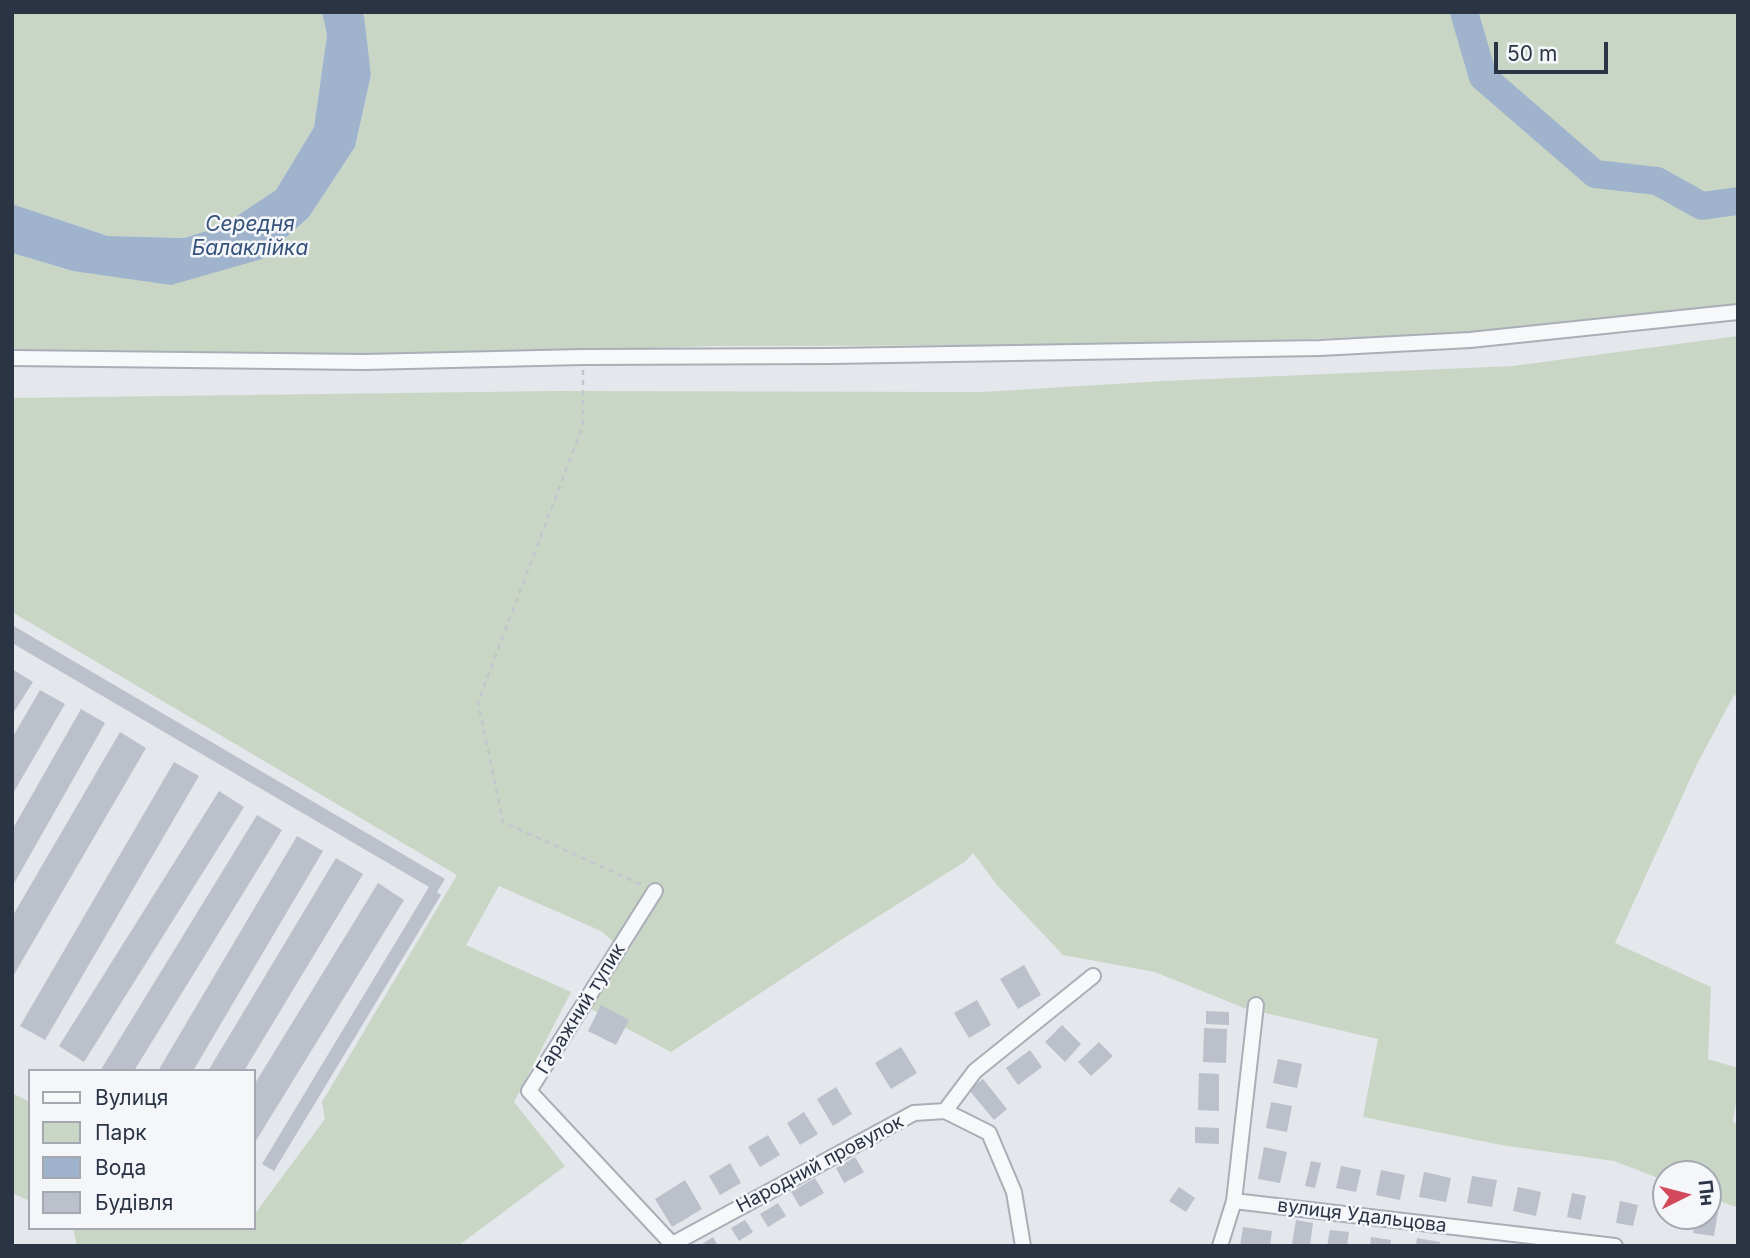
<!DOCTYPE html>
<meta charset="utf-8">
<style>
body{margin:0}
#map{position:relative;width:1750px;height:1258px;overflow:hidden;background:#e4e7ec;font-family:Inter,sans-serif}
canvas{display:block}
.frame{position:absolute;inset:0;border:14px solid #2b3445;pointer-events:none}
.legend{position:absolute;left:28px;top:1069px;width:228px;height:161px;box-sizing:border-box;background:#f4f6f9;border:2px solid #a4a8b1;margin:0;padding:9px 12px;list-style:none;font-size:21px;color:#2b3445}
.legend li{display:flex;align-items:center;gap:14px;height:35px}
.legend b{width:35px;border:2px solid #a4a8b1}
.north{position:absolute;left:1652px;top:1160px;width:70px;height:70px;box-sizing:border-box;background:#f4f6f9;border:2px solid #a4a8b1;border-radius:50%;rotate:84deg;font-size:19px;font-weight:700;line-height:28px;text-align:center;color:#2b3445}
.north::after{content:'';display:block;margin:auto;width:24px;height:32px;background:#d1495b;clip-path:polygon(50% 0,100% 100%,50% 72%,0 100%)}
.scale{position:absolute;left:1494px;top:42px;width:114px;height:32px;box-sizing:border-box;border:4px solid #2b3445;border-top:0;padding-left:9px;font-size:21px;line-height:24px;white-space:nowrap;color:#2b3445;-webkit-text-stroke:5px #f4f6f9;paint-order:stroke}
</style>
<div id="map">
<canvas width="1750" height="1258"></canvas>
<div class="frame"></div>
<ul class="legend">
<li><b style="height:9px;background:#f7f8fa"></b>Вулиця</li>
<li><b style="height:19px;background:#c9d6c5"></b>Парк</li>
<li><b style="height:19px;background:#9fb4cc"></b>Вода</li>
<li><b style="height:19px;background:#bbc0ca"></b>Будівля</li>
</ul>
<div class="north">Пн</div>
<div class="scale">50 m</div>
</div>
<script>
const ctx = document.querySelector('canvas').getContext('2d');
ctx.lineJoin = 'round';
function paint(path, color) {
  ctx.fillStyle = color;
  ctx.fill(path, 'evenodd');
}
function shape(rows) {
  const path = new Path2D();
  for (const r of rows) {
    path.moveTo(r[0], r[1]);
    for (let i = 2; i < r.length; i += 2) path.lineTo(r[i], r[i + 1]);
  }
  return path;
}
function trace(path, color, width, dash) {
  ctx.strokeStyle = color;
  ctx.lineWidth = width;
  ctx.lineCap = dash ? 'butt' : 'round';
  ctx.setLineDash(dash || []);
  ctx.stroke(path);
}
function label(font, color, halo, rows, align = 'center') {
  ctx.font = font + ' Inter,sans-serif';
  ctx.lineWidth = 5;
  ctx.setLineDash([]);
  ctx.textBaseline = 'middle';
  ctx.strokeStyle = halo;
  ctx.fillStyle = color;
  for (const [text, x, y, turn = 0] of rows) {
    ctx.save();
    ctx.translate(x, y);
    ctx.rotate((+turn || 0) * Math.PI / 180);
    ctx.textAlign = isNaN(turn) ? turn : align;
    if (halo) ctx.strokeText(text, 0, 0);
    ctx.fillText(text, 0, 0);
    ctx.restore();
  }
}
const green = shape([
 [12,12,322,12,327,35,314,127,276,190,222,226,184,238,108,236,13,205],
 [362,12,1738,12,1738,306,1669,315,1447,334,1144,345,711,346,475,355,206,357,12,351,12,253,73,271,262,259,309,217,355,147,371,75],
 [1738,336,1738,696,1734,695,1697,764,1615,943,1711,987,1708,1059,1738,1068,1738,1091,1733,1121,1738,1126,1738,1202,1736,1207,1708,1197,1708,1174,1666,1174,1666,1181,1614,1161,1501,1145,1363,1117,1378,1039,1244,1008,1155,972,1063,955,997,885,973,853,966,861,847,936,671,1052,587,1007,622,949,601,931,499,886,466,945,571,992,514,1102,565,1166,458,1246,77,1246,73,1228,254,1228,254,1215,325,1119,322,1102,457,875,12,612,12,398,555,391,982,392,1164,381,1513,366],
 [12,1093,30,1102,30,1201,12,1193]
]);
const water = shape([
 [322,12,362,12,364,16,371,75,355,147,309,217,262,259,171,285,73,271,12,253,12,204,108,236,184,238,222,226,276,190,314,127,327,35]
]);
const river = shape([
 [1464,12,1483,77,1595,174,1657,181,1702,206,1738,201]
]);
const building = shape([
 [12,625,445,879,437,892,441,895,274,1171,262,1164,429,887,12,643],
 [12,669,33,682,12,715],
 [40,690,65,704,12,795,12,738],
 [81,709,105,723,12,887,12,830],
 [120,732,146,748,12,978,12,917],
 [174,762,199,776,45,1040,20,1026],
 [219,791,244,807,84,1062,59,1046],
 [257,815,282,830,134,1071,100,1071],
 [297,836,323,851,193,1071,158,1071],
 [336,858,363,874,244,1071,208,1071],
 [378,883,404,900,254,1144,254,1085],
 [1024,965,1041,995,1018,1009,1000,979],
 [977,1000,991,1025,969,1038,954,1013],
 [601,1005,629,1020,616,1045,588,1031],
 [1206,1011,1229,1012,1229,1025,1206,1024],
 [1062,1025,1081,1044,1065,1062,1045,1042],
 [1204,1028,1227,1029,1226,1063,1203,1062],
 [1099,1042,1113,1056,1091,1076,1078,1062],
 [901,1047,917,1073,891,1089,875,1063],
 [1030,1050,1042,1067,1018,1085,1006,1068],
 [1278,1059,1302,1064,1297,1088,1273,1083],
 [1199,1073,1219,1074,1219,1111,1198,1110],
 [983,1079,1007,1109,994,1120,969,1090],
 [836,1087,852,1114,833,1126,817,1099],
 [1271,1102,1292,1106,1287,1132,1266,1128],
 [804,1112,818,1134,800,1145,787,1123],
 [1195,1127,1219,1128,1219,1144,1195,1143],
 [768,1135,780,1155,760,1167,748,1147],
 [1264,1147,1287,1152,1280,1183,1258,1179],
 [855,1157,864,1172,844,1183,836,1168],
 [1311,1161,1321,1163,1315,1188,1305,1186],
 [730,1163,741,1183,720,1195,709,1176],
 [1341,1166,1361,1170,1356,1192,1336,1188],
 [1381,1170,1405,1175,1400,1200,1376,1195],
 [1424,1172,1451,1178,1446,1202,1419,1197],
 [1472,1176,1497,1180,1492,1207,1467,1203],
 [815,1178,824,1193,800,1207,791,1192],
 [685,1180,702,1209,672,1227,655,1199],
 [1179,1187,1195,1198,1186,1212,1169,1201],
 [1518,1187,1541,1192,1536,1216,1513,1211],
 [1572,1193,1586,1196,1581,1220,1567,1217],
 [1620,1201,1638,1205,1633,1226,1616,1223],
 [778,1203,786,1216,768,1227,760,1214],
 [1708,1211,1718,1212,1714,1236,1693,1233,1696,1216,1708,1216],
 [745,1220,753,1232,739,1241,731,1228],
 [1296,1220,1313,1223,1310,1246,1292,1244],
 [1243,1227,1272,1231,1270,1246,1240,1246],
 [1330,1230,1349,1232,1347,1246,1327,1246],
 [713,1237,718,1246,699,1246],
 [1371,1237,1391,1240,1390,1246,1370,1246],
 [1417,1238,1440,1242,1439,1246,1416,1246]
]);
const path = shape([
 [583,370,583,425,478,702,503,822,642,885]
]);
const street = shape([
 [12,358,364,362,583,357,831,356,1320,348,1470,340,1738,312],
 [655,891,529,1091,672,1244],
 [945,1111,989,1133,1014,1192,1023,1246],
 [1234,1201,1615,1246],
 [669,1246,914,1113,945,1111,975,1071,1093,976],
 [1220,1246,1234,1201,1256,1005]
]);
const streetNames = [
 ["Гаражний тупик",581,1009,-58],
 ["Народний провулок",820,1164,-28],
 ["вулиця Удальцова",1362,1216,7]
];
const waterNames = [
 ["Середня",250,225],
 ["Балаклійка",250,249]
];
paint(green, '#c9d6c5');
paint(water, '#9fb4cc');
trace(river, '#9fb4cc', 28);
paint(building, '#bbc0ca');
trace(street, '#a9aeb7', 18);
trace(path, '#c2c5cb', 2.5, [5, 5]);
trace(street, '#f7f8fa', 14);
label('19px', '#2b3445', '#f4f6f9', streetNames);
label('italic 21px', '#34527a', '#f4f6f9', waterNames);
</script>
